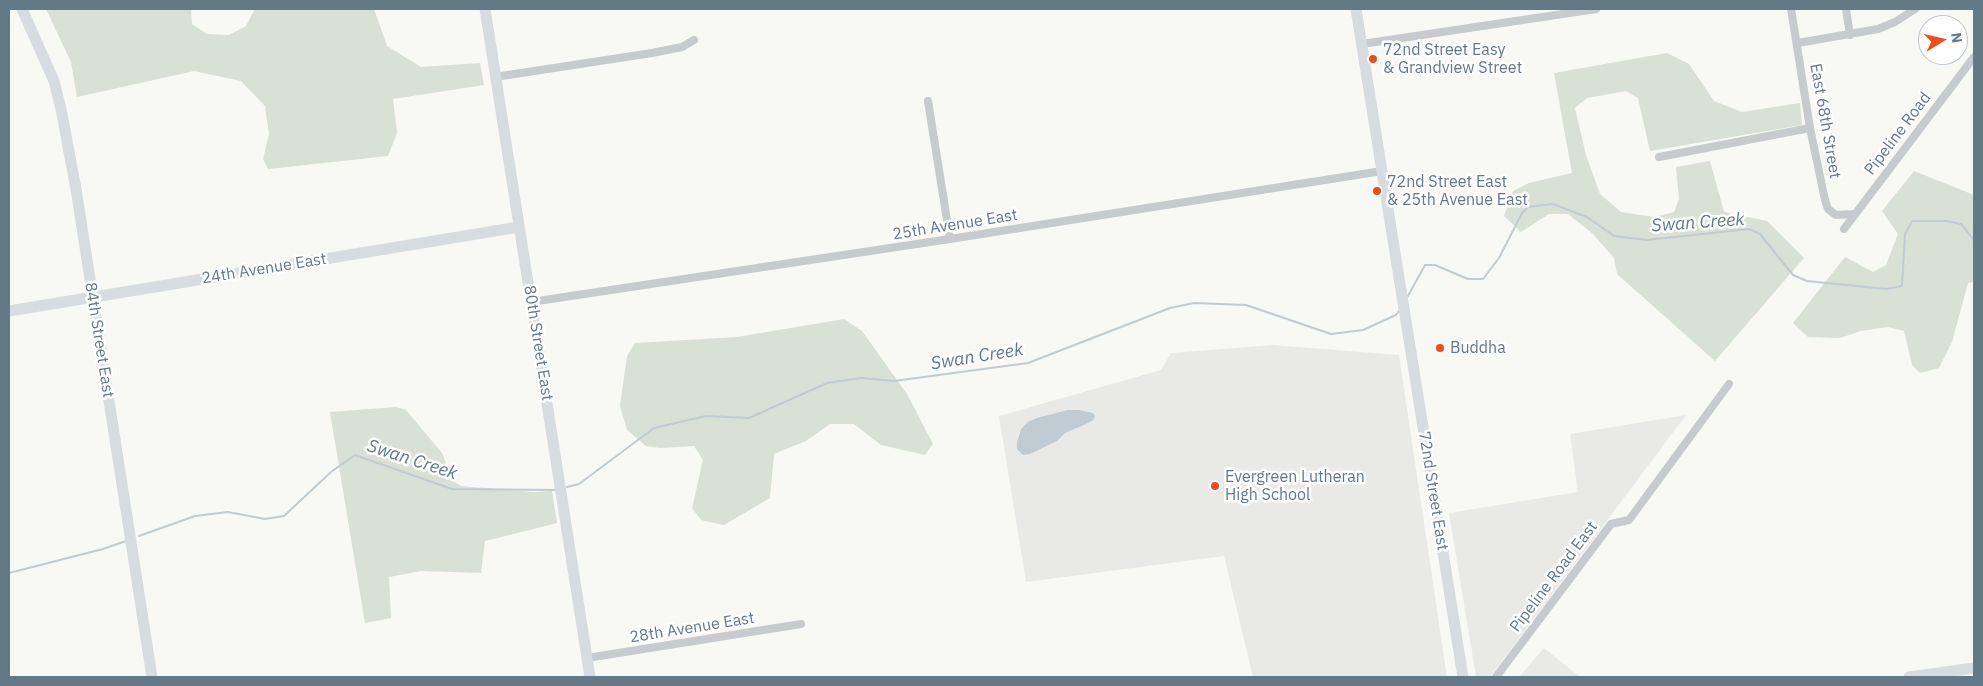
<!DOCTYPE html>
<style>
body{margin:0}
#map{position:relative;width:1983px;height:686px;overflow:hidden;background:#f8f8f4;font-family:"IBM Plex Sans",sans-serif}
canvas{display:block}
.frame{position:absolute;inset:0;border:10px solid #647988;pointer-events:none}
.north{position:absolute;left:1918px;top:15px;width:50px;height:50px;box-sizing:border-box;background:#fff;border:1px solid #c1c9cf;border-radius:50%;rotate:81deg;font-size:14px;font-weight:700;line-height:20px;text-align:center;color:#647988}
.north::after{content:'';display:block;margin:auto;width:18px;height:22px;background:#f34a1a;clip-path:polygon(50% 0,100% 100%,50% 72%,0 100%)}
</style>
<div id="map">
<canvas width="1983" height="686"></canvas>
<div class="frame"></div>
<div class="north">N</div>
</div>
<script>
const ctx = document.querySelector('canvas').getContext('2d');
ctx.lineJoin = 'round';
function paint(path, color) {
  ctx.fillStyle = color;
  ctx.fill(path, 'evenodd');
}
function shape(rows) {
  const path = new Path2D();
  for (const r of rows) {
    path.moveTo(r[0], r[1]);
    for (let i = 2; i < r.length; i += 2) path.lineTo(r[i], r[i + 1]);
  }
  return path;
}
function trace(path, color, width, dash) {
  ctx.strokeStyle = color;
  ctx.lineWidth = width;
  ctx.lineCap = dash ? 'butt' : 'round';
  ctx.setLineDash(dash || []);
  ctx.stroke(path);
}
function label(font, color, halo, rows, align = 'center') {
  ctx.font = font + ' "IBM Plex Sans",sans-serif';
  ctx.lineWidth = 5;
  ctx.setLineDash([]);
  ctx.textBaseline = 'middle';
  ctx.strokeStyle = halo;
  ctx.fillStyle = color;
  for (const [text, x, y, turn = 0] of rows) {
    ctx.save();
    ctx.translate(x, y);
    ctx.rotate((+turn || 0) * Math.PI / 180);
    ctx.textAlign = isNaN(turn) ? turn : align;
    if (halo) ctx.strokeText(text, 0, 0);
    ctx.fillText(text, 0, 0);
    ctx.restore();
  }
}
const built = shape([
 [1273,345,1399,355,1447,677,1253,677,1224,556,1026,582,999,416,1161,370,1171,353],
 [1686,415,1490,677,1476,677,1449,513,1578,492,1570,434],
 [1544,648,1580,677,1519,677]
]);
const green = shape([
 [46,9,191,9,192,24,207,34,229,35,246,26,255,9,374,9,387,46,421,67,480,63,484,85,393,99,397,133,388,156,268,169,263,159,269,134,265,106,241,81,194,71,77,97,71,62],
 [1667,53,1689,64,1714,101,1742,112,1800,103,1802,125,1650,151,1638,98,1626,91,1587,98,1575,108,1586,155,1600,194,1621,212,1654,217,1674,212,1679,199,1676,167,1710,161,1724,212,1767,221,1804,258,1715,361,1617,274,1614,258,1593,234,1568,214,1549,214,1521,232,1504,216,1513,191,1529,183,1572,173,1554,73],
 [1914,171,1974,195,1974,282,1968,283,1952,342,1939,368,1920,373,1912,365,1904,331,1888,327,1861,331,1840,338,1808,337,1793,323,1845,257,1873,272,1886,265,1898,234,1882,211],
 [844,319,862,331,907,394,933,444,925,455,881,445,854,424,830,424,806,441,774,454,770,498,724,525,701,520,692,508,703,460,694,446,660,448,646,446,627,430,620,406,627,356,635,343,737,337],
 [396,407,406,410,442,453,453,481,461,486,533,492,552,491,557,523,485,541,481,573,421,571,389,577,391,618,365,623,330,412]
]);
const water = shape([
 [1068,410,1079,410,1093,413,1095,416,1093,420,1086,424,1065,433,1057,441,1030,454,1023,455,1017,449,1017,442,1021,429,1028,422,1037,418]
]);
const stream = shape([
 [1408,296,1425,265,1435,265,1468,279,1483,279,1499,258,1522,213,1528,207,1553,204,1587,217,1614,236,1647,240,1749,229,1760,234,1793,275,1807,281,1886,289,1902,286,1905,234,1912,221,1946,221,1961,224,1974,240],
 [567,487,579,484,654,428,706,416,749,418,827,383,861,378,894,381,1028,363,1170,308,1194,303,1246,305,1331,334,1363,330,1396,315,1399,311],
 [139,536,195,516,228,512,265,519,284,516,331,472,355,455,452,489,555,490],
 [9,573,103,549,126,541]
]);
const street = shape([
 [1791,9,1810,128,1825,200,1828,209,1836,215,1855,214],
 [1846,9,1850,35],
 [1798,43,1878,29,1895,22,1915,9],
 [1362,44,1596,9],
 [495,77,652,53,682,47,694,40],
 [928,101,950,239],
 [1659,157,1810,128],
 [1844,229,1974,57],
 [531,302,950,239,1382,171],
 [587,658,801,624],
 [1496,677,1611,524,1629,520,1729,384]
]);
const secondary = shape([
 [22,9,54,81,61,109,76,189,152,677],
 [485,9,590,677],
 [1356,9,1463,677],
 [9,311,519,227],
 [1909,677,1974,668]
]);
const markers = [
 [1373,59,5,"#f34a1a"],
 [1377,191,5,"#f34a1a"],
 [1440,348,5,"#f34a1a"],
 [1215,486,5,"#f34a1a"]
];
const poiNames = [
 ["72nd Street Easy",1383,50],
 ["& Grandview Street",1383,68],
 ["72nd Street East",1387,182],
 ["& 25th Avenue East",1387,200],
 ["Buddha",1450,348],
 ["Evergreen Lutheran",1225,477],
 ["High School",1225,495]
];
const streetNames = [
 ["East 68th Street",1825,121,80],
 ["Pipeline Road",1898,134,-53],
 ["25th Avenue East",955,225,-9],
 ["24th Avenue East",264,269,-9],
 ["84th Street East",99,340,81],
 ["80th Street East",538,343,81],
 ["72nd Street East",1433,491,81],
 ["Pipeline Road East",1554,577,-53],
 ["28th Avenue East",692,628,-9]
];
const waterNames = [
 ["Swan Creek",1698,223,-4],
 ["Swan Creek",977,357,-9],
 ["Swan Creek",412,460,18]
];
paint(built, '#e9eae8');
paint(green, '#d9e0d5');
paint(water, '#c0ccd1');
trace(stream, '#c0ccd1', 2);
trace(street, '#c7cbce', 8);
trace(secondary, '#d6dce0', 11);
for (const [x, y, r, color] of markers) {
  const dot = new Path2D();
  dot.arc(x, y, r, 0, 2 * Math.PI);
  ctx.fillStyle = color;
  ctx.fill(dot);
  trace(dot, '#fff', 2);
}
label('16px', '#647988', '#fff', poiNames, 'left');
label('16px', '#647988', '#fff', streetNames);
label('italic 18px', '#5f7b84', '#fff', waterNames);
</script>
